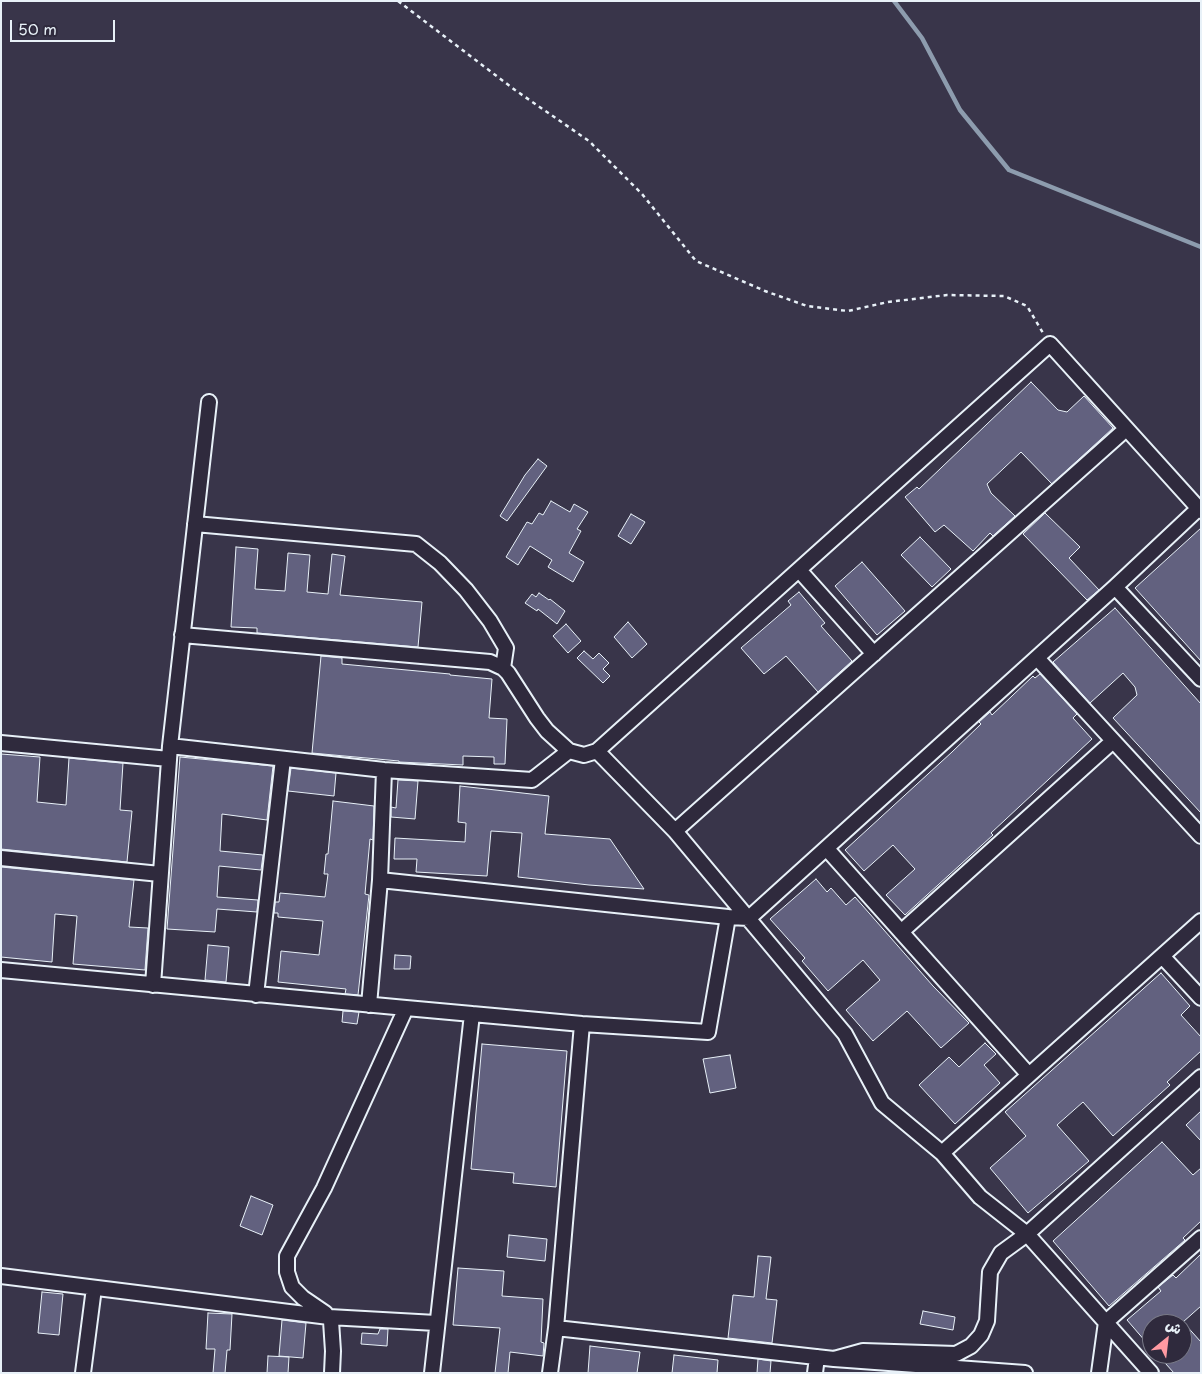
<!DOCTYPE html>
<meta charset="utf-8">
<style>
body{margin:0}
#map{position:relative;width:1202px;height:1374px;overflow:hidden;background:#39354a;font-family:"Playpen Sans","Playpen Sans Arabic",sans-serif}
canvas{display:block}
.frame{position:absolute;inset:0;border:2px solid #e8f1f8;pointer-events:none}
.north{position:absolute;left:1142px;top:1314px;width:50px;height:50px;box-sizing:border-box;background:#2f2a3d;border:1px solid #797a88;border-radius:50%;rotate:29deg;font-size:14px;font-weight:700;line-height:20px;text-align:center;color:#e8f1f8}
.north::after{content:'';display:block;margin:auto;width:18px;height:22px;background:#ff9aa2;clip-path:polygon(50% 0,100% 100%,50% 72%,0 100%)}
.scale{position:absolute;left:10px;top:20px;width:105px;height:22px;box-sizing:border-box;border:2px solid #e8f1f8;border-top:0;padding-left:6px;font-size:15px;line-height:18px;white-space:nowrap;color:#e8f1f8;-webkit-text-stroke:4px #2f2a3d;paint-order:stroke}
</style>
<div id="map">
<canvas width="1202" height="1374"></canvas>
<div class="frame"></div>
<div class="north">ش</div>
<div class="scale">50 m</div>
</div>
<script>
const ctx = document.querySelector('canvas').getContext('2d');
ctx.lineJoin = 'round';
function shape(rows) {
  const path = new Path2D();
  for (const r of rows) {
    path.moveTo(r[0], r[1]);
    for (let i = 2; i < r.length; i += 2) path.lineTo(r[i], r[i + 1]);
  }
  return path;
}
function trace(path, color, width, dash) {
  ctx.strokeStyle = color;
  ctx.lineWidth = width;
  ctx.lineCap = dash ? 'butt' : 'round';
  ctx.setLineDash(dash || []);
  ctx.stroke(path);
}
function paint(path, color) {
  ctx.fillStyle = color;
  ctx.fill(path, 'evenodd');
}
const stream = shape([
 [894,1,922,38,960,110,1009,170,1201,247]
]);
const building = shape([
 [1031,382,1058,410,1067,412,1084,396,1113,428,1052,484,1021,452,987,484,991,493,1015,516,993,536,990,533,973,551,944,525,935,532,905,497,917,487,919,489,1031,382],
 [538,459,547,466,507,521,500,516,525,475,538,459],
 [551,501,570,512,574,504,588,512,577,529,581,531,569,553,584,562,573,582,548,567,552,560,530,546,518,565,506,557,527,522,532,524,539,513,543,515,551,501],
 [1045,513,1080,547,1069,558,1099,590,1087,600,1023,534,1045,513],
 [631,514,645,522,631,544,618,536,631,514],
 [1201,528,1201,661,1135,588,1201,528],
 [920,537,951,569,932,587,901,555,920,537],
 [236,547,258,549,255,589,285,591,288,553,310,555,307,592,328,594,332,554,345,556,340,595,422,602,418,647,257,633,257,628,231,627,236,547],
 [862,562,905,611,877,635,835,586,862,562],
 [799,592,825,623,821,626,852,661,818,692,786,656,764,674,741,648,791,605,788,601,799,592],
 [539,593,549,600,550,599,565,611,557,624,538,609,537,611,525,603,532,594,536,597,539,593],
 [1115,608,1201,704,1201,813,1113,718,1137,695,1135,687,1123,673,1090,703,1053,662,1115,608],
 [628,622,647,644,632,658,614,637,628,622],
 [566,624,581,641,568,653,553,636,566,624],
 [584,651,593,659,599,653,609,663,603,669,610,676,603,683,577,658,584,651],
 [321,656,342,658,342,664,450,674,450,675,492,679,489,718,507,719,505,764,494,764,494,757,463,756,463,765,399,762,399,761,312,753,321,656],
 [1040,674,1077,714,1073,718,1092,739,991,833,993,835,905,915,886,895,915,869,902,855,893,845,864,871,845,850,952,752,981,724,979,722,990,712,992,715,1033,676,1035,678,1040,674],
 [1,754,40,757,37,802,66,805,69,758,123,763,120,810,132,811,127,862,1,849,1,754],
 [180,757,273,766,267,820,222,814,220,851,263,855,261,870,219,866,217,897,258,900,257,912,217,909,215,932,167,929,180,757],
 [291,768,336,773,334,796,288,791,291,768],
 [398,780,418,781,415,819,391,817,391,807,396,808,398,780],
 [460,786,549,796,545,834,610,839,644,889,589,885,518,877,522,833,491,831,487,876,416,872,417,859,394,859,395,838,465,842,466,823,458,822,460,786],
 [333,801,374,806,373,840,370,839,365,894,369,895,358,995,345,994,346,989,278,982,281,951,319,955,323,921,278,917,278,913,274,913,275,902,279,902,280,893,325,897,328,874,324,874,326,854,328,854,333,801],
 [1,867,134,880,129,927,148,928,145,970,73,964,77,916,55,914,52,962,1,957,1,867],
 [816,879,827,892,831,888,846,905,855,897,933,986,969,1023,941,1048,907,1011,873,1041,846,1010,880,980,863,960,828,991,802,961,805,958,770,919,816,879],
 [208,945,229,947,226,982,205,980,208,945],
 [395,955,411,956,410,969,394,969,395,955],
 [1161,973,1190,1006,1181,1015,1201,1037,1201,1051,1167,1082,1170,1085,1113,1136,1083,1102,1057,1125,1089,1161,1028,1213,990,1168,1026,1136,1005,1112,1161,973],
 [343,1011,359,1012,357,1024,342,1022,343,1011],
 [985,1043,996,1054,984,1065,1000,1083,955,1124,919,1085,949,1057,959,1067,985,1043],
 [482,1044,567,1051,556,1187,513,1183,514,1173,471,1169,482,1044],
 [730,1055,736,1088,710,1093,703,1059,730,1055],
 [1201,1111,1201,1141,1186,1125,1201,1111],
 [1162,1142,1193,1175,1201,1168,1201,1221,1183,1238,1185,1240,1177,1247,1109,1306,1053,1241,1162,1142],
 [251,1196,273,1205,262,1235,240,1226,251,1196],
 [509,1235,547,1239,545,1261,507,1257,509,1235],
 [1201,1254,1201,1306,1183,1322,1201,1342,1201,1373,1174,1373,1157,1354,1182,1354,1182,1323,1152,1324,1152,1349,1127,1320,1161,1291,1158,1287,1173,1275,1176,1278,1201,1254],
 [758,1256,771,1257,766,1299,777,1300,772,1343,728,1338,733,1295,754,1297,758,1256],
 [458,1268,504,1271,502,1296,543,1299,541,1342,544,1343,543,1356,510,1352,508,1373,495,1373,500,1328,453,1325,458,1268],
 [42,1292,63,1294,59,1335,38,1333,42,1292],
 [923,1311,955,1317,953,1330,920,1324,923,1311],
 [208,1313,232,1314,230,1350,227,1350,225,1373,213,1373,215,1349,206,1349,208,1313],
 [282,1320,306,1323,303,1358,279,1356,282,1320],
 [380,1329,388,1329,387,1346,361,1344,362,1333,378,1334,380,1329],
 [590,1346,640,1352,637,1373,588,1373,590,1346],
 [674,1355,718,1360,717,1373,672,1373,674,1355],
 [268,1356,289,1357,288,1373,267,1373,268,1356],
 [758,1359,771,1361,770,1373,757,1373,758,1359]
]);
const path = shape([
 [398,1,515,90,589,141,642,194,696,261,765,291,807,306,848,311,888,302,947,295,1004,296,1027,306,1043,333]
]);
const street = shape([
 [195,524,416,544,440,563,466,590,490,621,506,648,503,668],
 [799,570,874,654],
 [1115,587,1201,679],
 [182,635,490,662,503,668,508,673,537,718,547,731,569,751,584,755,597,751,1050,344,1201,511],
 [1037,658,1201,836],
 [1,743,169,759],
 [170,746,384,770,532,780,569,751],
 [597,751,675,831,845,1034,882,1103,942,1153,980,1197,1027,1234,1151,1373],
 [675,831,1126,429],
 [827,849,1029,1075],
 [1,858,160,874],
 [380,880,728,917],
 [901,932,1113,741],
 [1162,956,1201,998],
 [1,970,406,1008,582,1024,708,1032,728,917,749,918,1115,587,1199,508],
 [153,985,170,746,209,402],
 [256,995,283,759],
 [369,1005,380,880,384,770],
 [942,1153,1201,921],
 [1,1276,329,1317,436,1323],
 [556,1328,834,1359,1025,1373],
 [834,1359,863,1351,956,1354,971,1346,981,1335,987,1321,990,1272,1001,1253,1027,1234,1201,1077],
 [83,1373,94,1288],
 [332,1373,333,1351,331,1321,325,1313,303,1298,292,1287,287,1272,287,1256,324,1188,406,1008],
 [432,1373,472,1014],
 [550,1373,556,1328,582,1024],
 [815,1373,817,1357],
 [1099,1373,1106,1322,1201,1238]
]);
trace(stream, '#8d9cae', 4.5);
paint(building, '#62617f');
trace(building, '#e8f1f8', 1);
trace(street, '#e8f1f8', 18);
trace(path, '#e8f1f8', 2.5, [4, 4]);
trace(street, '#2f2a3d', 14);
</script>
